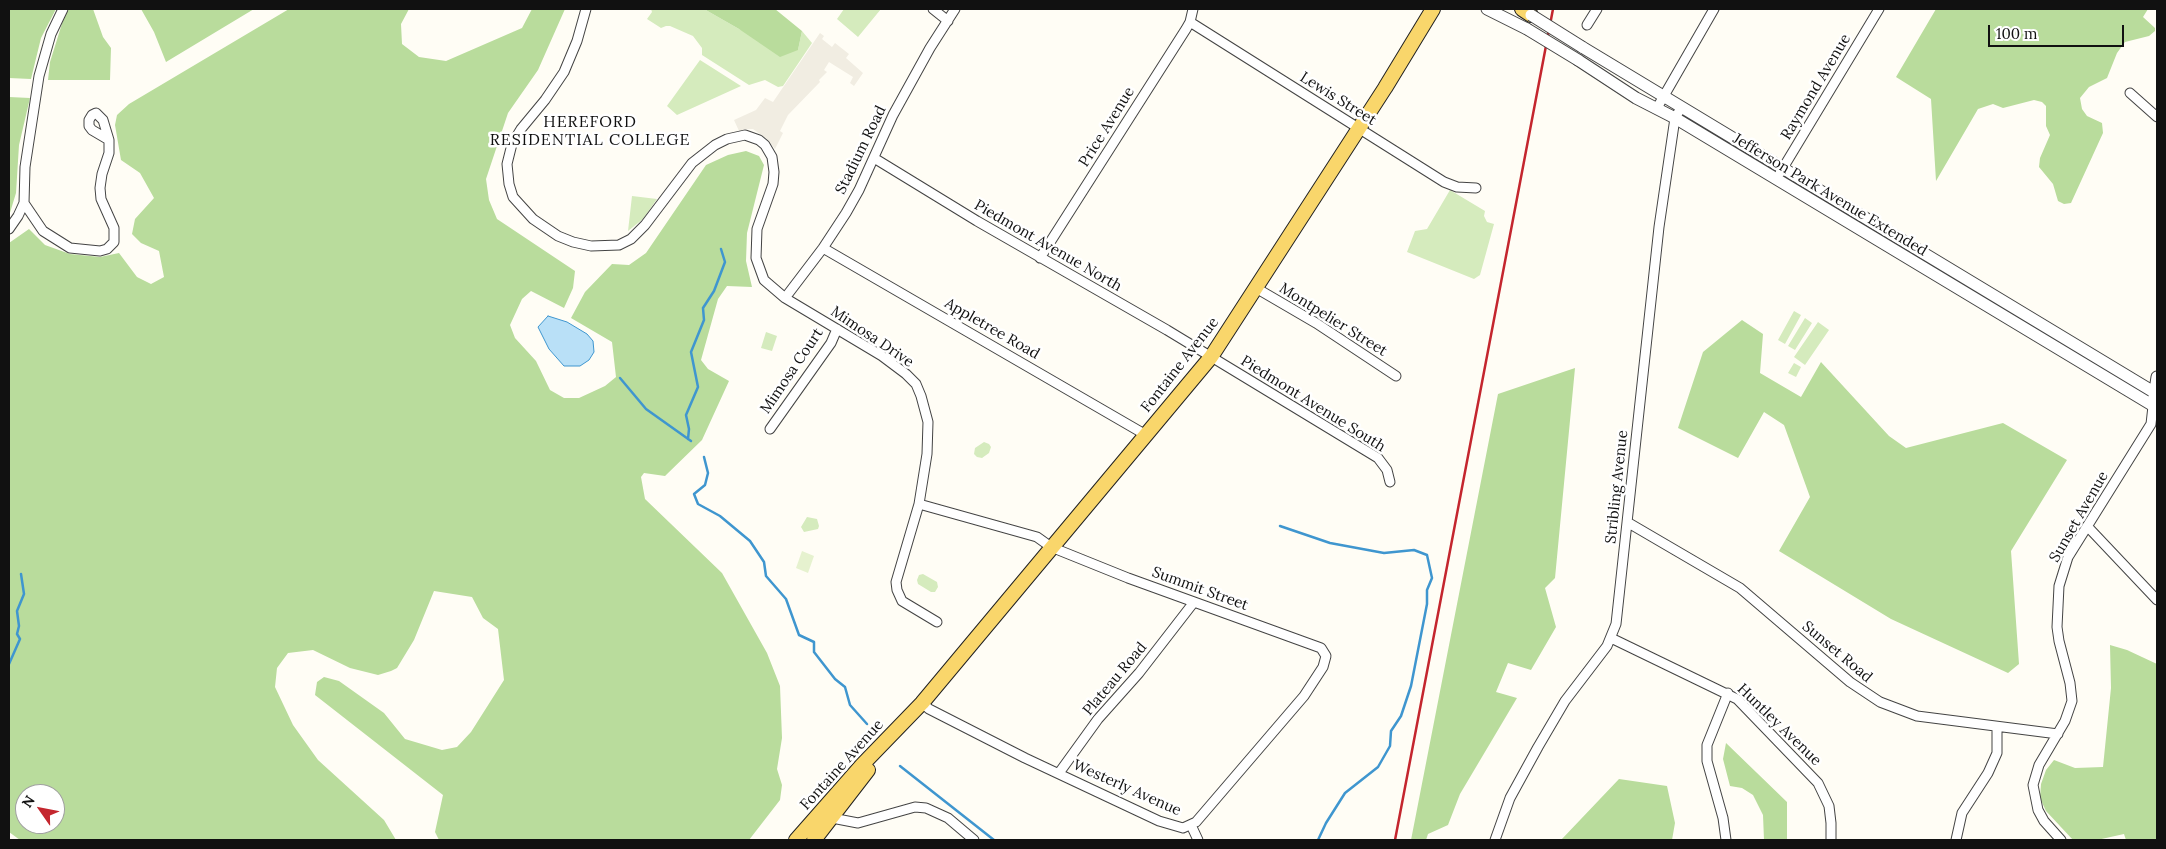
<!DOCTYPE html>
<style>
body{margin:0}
#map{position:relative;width:2166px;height:849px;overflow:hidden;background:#fffdf5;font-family:Lora,serif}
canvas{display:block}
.frame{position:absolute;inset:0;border:10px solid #111;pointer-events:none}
.north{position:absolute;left:15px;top:784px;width:50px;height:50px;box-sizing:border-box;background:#fff;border:1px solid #a0a0a0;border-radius:50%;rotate:303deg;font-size:14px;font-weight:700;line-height:20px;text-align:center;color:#111}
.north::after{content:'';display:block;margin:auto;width:18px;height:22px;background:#c4262e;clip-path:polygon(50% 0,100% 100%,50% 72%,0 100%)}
.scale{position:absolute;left:1988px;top:25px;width:136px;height:22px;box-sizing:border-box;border:2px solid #111;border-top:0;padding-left:6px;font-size:15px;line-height:18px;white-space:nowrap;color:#111;-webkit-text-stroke:4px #fff;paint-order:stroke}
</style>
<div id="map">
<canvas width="2166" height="849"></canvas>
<div class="frame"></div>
<div class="north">N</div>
<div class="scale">100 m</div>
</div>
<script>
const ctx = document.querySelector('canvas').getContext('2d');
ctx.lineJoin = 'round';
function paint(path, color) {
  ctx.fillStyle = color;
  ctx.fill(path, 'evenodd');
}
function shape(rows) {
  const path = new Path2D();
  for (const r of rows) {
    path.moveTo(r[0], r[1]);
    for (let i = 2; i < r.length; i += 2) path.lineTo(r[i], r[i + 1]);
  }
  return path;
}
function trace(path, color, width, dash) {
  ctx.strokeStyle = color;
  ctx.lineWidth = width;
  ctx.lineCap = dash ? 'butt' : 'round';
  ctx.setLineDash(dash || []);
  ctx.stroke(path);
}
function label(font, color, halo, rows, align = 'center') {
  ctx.font = font + ' Lora,serif';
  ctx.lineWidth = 5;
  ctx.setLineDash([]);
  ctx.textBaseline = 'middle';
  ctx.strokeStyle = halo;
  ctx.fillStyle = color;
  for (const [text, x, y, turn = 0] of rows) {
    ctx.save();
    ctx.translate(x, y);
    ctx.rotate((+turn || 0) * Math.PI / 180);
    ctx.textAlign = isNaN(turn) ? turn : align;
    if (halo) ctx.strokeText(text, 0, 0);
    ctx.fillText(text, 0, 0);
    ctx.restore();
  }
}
const green = shape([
 [651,9,704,9,739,29,798,50,802,31,812,43,783,86,778,87,765,80,749,85,702,55,702,48,693,36,670,26,666,26,661,28,647,19,652,12],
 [844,9,881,9,858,37,837,19],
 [700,60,741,86,677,115,667,106],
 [1450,190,1485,211,1484,216,1487,222,1494,224,1480,275,1474,279,1407,252,1415,231,1427,229],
 [632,196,657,199,643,219,628,231],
 [1794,311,1801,315,1785,344,1778,340],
 [1805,318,1812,323,1795,350,1788,346],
 [1818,322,1829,330,1805,365,1794,357],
 [766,332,777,336,772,351,761,348],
 [1794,363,1801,367,1796,377,1788,373],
 [984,442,989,444,991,447,989,453,982,458,977,457,974,454,975,448],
 [807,517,817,519,819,526,818,529,804,532,801,527],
 [923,574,937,582,938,587,935,592,931,592,918,584,917,580,919,575]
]);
const forest = shape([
 [9,9,56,9,41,38,31,79,9,78],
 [69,9,93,9,103,37,111,48,110,80,48,80,50,62,65,14],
 [141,9,254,9,166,62,154,32],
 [289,9,409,9,401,24,402,44,419,57,446,61,522,28,532,9,565,9,538,70,508,113,486,179,489,200,497,219,575,271,573,288,564,308,531,291,522,299,510,325,515,338,536,361,550,390,564,398,579,398,605,386,616,377,612,342,571,318,585,292,612,264,629,265,646,253,706,165,728,155,746,151,759,156,764,165,747,233,746,261,752,287,727,286,718,299,701,360,708,369,729,381,702,440,665,476,644,473,641,477,645,499,722,573,767,653,780,686,782,738,777,769,782,785,780,800,749,840,439,840,435,832,443,795,315,695,317,682,324,677,339,681,384,713,405,739,442,750,457,747,471,732,504,680,498,629,483,618,472,597,434,591,414,640,397,668,391,671,378,675,350,668,313,650,288,653,277,668,275,687,293,725,318,760,384,820,396,840,20,840,9,832,9,243,29,229,45,245,70,254,100,257,119,253,137,277,151,284,164,277,159,251,141,243,132,234,135,219,154,198,140,173,121,160,115,125,117,115,129,104],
 [25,794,55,794,55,824,25,824],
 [704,9,775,9,802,31,798,50,780,57,739,29],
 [1936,9,2148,9,2143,17,2155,28,2155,31,2149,36,2125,42,2117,53,2107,78,2089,87,2080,98,2082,109,2087,116,2102,123,2103,133,2071,203,2064,204,2058,201,2053,184,2039,167,2040,158,2050,135,2046,126,2046,106,2042,102,2034,100,2003,108,1993,104,1978,109,1936,181,1931,99,1896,77],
 [9,97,30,98,19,145,16,193,9,216],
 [1742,320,1763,334,1760,373,1801,397,1821,362,1889,436,1906,448,2003,423,2067,460,2011,551,2019,664,2008,673,1891,619,1779,551,1810,497,1784,425,1764,412,1738,458,1678,428,1703,352],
 [1575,368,1555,578,1545,588,1556,627,1531,670,1508,663,1496,692,1517,698,1460,794,1448,825,1428,834,1426,840,1411,840,1498,394],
 [2110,645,2127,650,2157,664,2157,840,2126,840,2124,834,2097,840,2073,840,2046,811,2040,798,2041,784,2046,770,2054,760,2075,768,2103,767,2111,688],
 [1726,743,1787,802,1787,840,1764,840,1763,815,1753,795,1742,788,1730,786,1723,759],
 [1619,779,1667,786,1675,823,1672,840,1561,840]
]);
const pitch = shape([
 [802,551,814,556,808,573,796,568]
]);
const plaza = shape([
 [820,33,824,36,822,39,832,47,835,43,849,54,846,58,863,73,854,86,850,83,853,77,829,62,824,70,827,72,819,80,820,82,788,115,780,131,783,133,775,149,767,139,753,129,746,129,739,131,734,120,756,110,765,98,773,102]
]);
const water = shape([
 [548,316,567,322,587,334,593,341,594,352,589,360,580,366,564,366,549,349,538,327,548,316]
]);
const stream = shape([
 [620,378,646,409,691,441],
 [688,439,689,429,686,415,698,387,691,352,704,320,703,308,714,291,725,262,721,249],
 [704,457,708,473,705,485,694,494,698,504,720,516,750,541,764,562,766,576,786,599,799,635,814,642,814,652,835,679,845,687,850,705,867,724],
 [1280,526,1330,543,1384,553,1414,550,1427,555,1432,578,1427,590,1427,604,1411,686,1401,716,1391,731,1390,746,1378,767,1345,793,1326,823,1318,840],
 [9,664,20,639,17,634,19,626,17,611,24,594,21,574],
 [900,766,994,840]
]);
const minor = shape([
 [63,9,51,34,39,76,25,167,24,203,43,231,70,248,100,251,107,249,114,242,114,228,101,199,100,188,102,174,109,153,109,140,103,120,96,113,92,115,89,120,89,126,92,130,109,140],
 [586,9,577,41,564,72,545,100,521,129,512,144,507,164,509,184,513,197,533,219,558,236,573,242,591,246,619,245,631,239,645,225,692,163,715,145,727,139,745,135,759,140,765,145,772,157,774,172,773,184,757,229,756,258,764,280,785,298,882,356,906,374,916,384,921,396,928,422,927,454,919,504,896,582,897,590,902,601,937,622],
 [933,9,948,21],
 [1190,22,1444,182,1457,187,1476,188],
 [1587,25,1597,9],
 [2130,93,2157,117],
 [1657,108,1714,9],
 [874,158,977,221,1167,330,1378,458,1387,470,1390,482],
 [1780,173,1879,9],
 [9,229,18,216,24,203],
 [823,248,1146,435],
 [1040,258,1186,29,1190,22,1193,9],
 [1256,288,1316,323,1396,376],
 [785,298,823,248,846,213,859,190,893,115,930,48,955,9],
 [770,429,831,343,837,329],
 [919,504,1037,537,1051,547,1128,578,1321,648,1326,656,1323,667,1304,696,1196,822,1183,828,1159,821,1025,758,929,709,922,703],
 [1627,522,1740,588,1850,682,1880,702,1917,716,2058,734],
 [2087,526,2157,600],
 [1611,638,1737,699,1818,783,1829,806,1831,823,1831,840],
 [1059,773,1098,719,1139,673,1194,602],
 [832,818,858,823,915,807,926,808,948,818,974,840],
 [1191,825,1198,840],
 [1495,840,1510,798,1538,747,1565,701,1607,646,1616,624,1659,227,1675,118,1681,108],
 [1726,840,1723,818,1707,761,1707,745,1728,693],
 [1956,840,1962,813,1988,773,1997,753,1997,727],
 [2061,840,2044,821,2038,810,2033,785,2039,765,2065,721,2072,701,2070,683,2059,641,2057,627,2059,586,2068,557,2151,424,2153,406]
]);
const tertiary = shape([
 [1487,9,1527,29],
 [1582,47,2157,394],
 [1578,60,1636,98,1675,118,2157,408],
 [2154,397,2157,377]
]);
const primary = shape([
 [1522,9,1531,15],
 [796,840,862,765,922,703,1211,357,1385,88,1433,9],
 [814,840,868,770]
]);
const rail = shape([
 [1395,840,1553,9]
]);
const tertiaryBridge = shape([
 [1531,15,1582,47],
 [1527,29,1578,60]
]);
const streetNames = [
 ["Raymond Avenue",1816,87,-59],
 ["Lewis Street",1338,99,32],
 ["Price Avenue",1107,127,-58],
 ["Stadium Road",861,150,-64],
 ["Jefferson Park Avenue Extended",1830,195,31],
 ["Piedmont Avenue North",1048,246,30],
 ["Montpelier Street",1333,320,32],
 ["Appletree Road",992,329,30],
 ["Mimosa Drive",872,337,34],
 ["Fontaine Avenue",1180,365,-52],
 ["Mimosa Court",792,371,-56],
 ["Piedmont Avenue South",1313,404,32],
 ["Stribling Avenue",1617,487,-84],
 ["Sunset Avenue",2079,517,-60],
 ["Summit Street",1200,589,20],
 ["Sunset Road",1837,652,40],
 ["Plateau Road",1115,679,-50],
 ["Huntley Avenue",1779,725,44],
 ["Fontaine Avenue",842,765,-48],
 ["Westerly Avenue",1127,788,24]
];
const neighbourhoodNames = [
 ["HEREFORD",590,122],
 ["RESIDENTIAL COLLEGE",590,140]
];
paint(green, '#d5ebbd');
paint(forest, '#b9dc9c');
paint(pitch, '#e6f2cf');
paint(plaza, '#f1ede2');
paint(water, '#b9e0f7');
trace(water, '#3f96cf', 1);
trace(stream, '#3f96cf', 2.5);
trace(minor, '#444', 11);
trace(tertiary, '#444', 13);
trace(primary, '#222', 16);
trace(minor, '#fff', 9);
trace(tertiary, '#fff', 11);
trace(primary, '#f9d66b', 14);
trace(rail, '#c4262e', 2.5);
trace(tertiaryBridge, '#444', 13, []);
trace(tertiaryBridge, '#fff', 11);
label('15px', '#111', '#fff', streetNames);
ctx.letterSpacing = '1px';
label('16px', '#111', '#fff', neighbourhoodNames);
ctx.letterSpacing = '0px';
</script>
